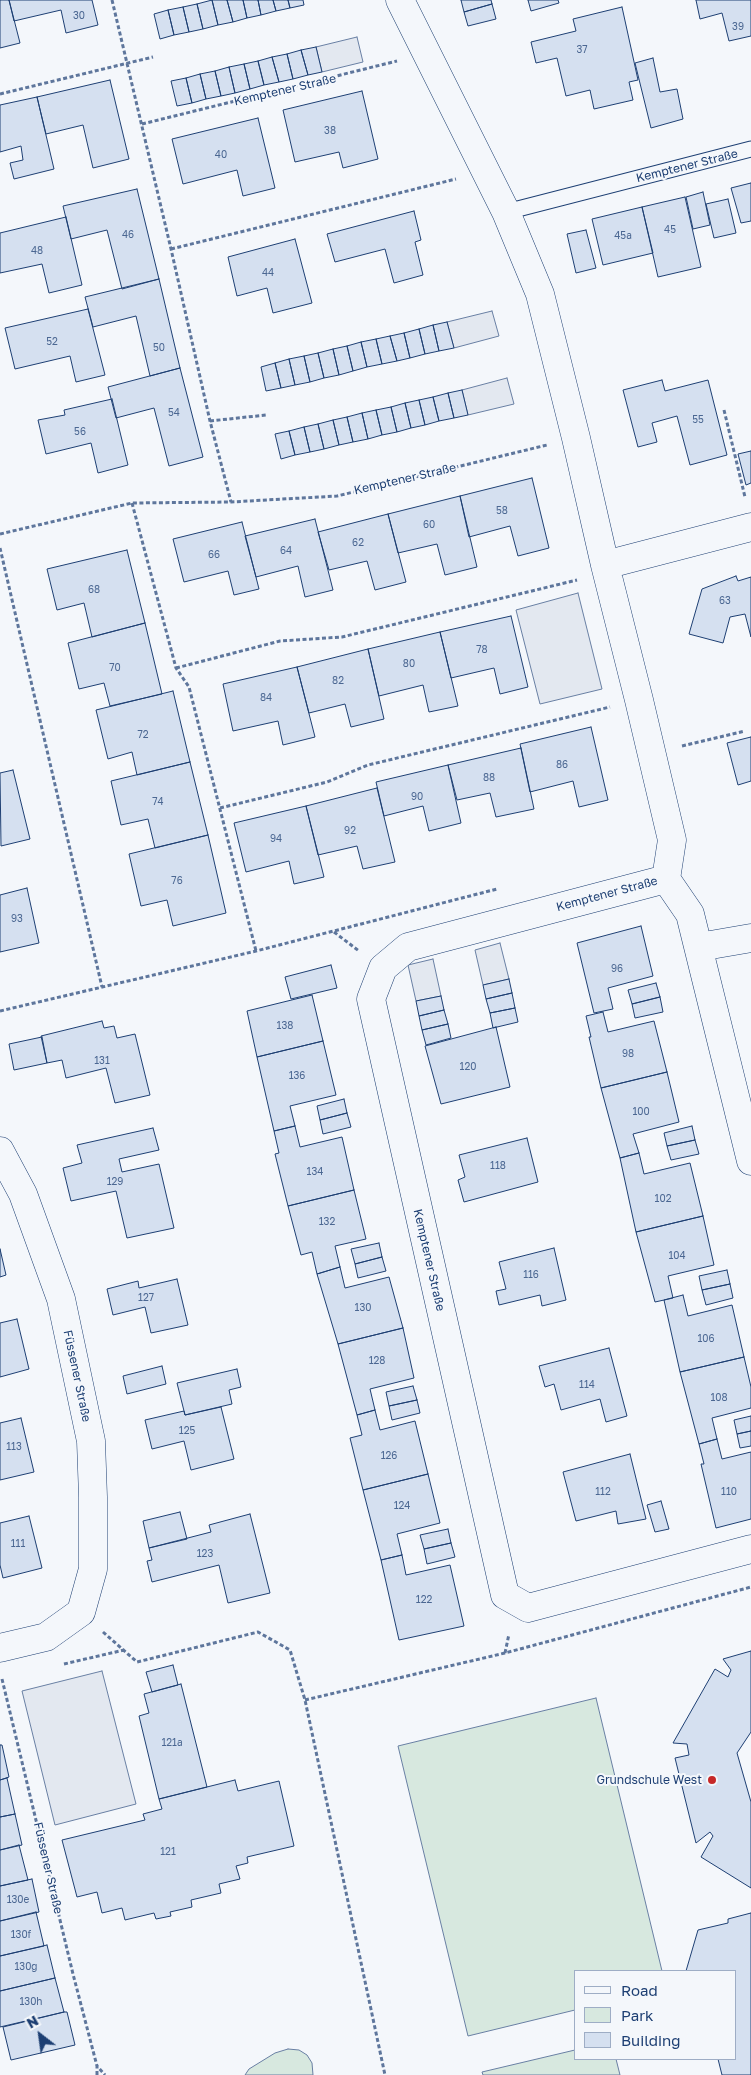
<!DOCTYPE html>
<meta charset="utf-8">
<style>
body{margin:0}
#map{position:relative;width:751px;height:2075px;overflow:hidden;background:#f4f7fb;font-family:"Golos Text",sans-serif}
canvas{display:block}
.legend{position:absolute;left:574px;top:1970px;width:162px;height:90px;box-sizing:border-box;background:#f4f7fb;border:1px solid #9eadc5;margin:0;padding:6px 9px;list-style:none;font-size:15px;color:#1d3f73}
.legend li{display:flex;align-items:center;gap:10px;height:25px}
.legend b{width:25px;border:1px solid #9eadc5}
.north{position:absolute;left:15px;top:2010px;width:50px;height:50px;-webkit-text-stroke:4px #f4f7fb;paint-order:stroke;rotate:330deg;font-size:14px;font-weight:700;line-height:20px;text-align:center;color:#1d3f73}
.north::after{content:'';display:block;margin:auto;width:18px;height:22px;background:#1d3f73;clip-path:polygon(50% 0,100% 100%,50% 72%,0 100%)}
</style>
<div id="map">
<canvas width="751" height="2075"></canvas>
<ul class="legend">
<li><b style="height:6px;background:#f4f7fb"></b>Road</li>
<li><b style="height:14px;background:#d7e8df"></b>Park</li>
<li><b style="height:14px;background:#d5e0f0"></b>Building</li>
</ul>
<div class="north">N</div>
</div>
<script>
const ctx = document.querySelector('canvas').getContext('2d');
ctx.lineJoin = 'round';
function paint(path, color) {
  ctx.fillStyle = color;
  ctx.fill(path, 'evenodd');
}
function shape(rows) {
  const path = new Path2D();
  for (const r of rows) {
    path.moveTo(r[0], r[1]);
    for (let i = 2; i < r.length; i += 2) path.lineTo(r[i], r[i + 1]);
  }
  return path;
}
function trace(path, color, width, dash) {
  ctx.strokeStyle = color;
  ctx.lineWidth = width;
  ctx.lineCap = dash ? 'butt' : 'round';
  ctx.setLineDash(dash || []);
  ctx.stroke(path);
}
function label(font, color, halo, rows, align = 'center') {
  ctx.font = font + ' "Golos Text",sans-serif';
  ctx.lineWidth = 4;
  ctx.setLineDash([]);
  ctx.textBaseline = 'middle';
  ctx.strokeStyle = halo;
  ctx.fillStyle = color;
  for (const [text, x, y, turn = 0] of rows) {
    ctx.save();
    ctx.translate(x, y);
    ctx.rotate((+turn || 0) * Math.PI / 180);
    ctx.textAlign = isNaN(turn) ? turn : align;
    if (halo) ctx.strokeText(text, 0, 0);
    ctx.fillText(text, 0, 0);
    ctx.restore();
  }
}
const green = shape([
 [596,1698,662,1971,575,1971,575,2010,468,2036,398,1746,596,1698],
 [288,2049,299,2050,307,2055,312,2063,313,2075,245,2075,249,2069,275,2053,288,2049],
 [575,2050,575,2059,616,2059,620,2075,483,2075,482,2072,575,2050]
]);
const parking = shape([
 [357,37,363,62,322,72,316,47,357,37],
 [492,311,499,336,454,348,447,322,492,311],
 [507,378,514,404,468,415,462,390,507,378],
 [578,593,602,689,540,704,516,610,578,593],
 [500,943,509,979,483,985,475,950,500,943],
 [433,959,441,996,416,1001,408,965,433,959],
 [102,1671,136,1804,55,1825,22,1691,102,1671]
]);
const building = shape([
 [0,0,9,0,20,43,0,48,0,0],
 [9,0,92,0,98,25,66,33,61,10,14,21,9,0],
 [212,0,218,25,203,29,197,4,212,0],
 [212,0,227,0,233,22,218,25,212,0],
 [227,0,243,0,247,18,233,22,227,0],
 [243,0,258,0,261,15,247,18,243,0],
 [258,0,273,0,276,11,261,15,258,0],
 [273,0,288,0,290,8,276,11,273,0],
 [288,0,303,0,304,5,290,8,288,0],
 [461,0,491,0,492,4,464,12,461,0],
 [528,0,558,0,559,3,531,11,528,0],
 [696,0,751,0,751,36,729,41,722,13,700,19,696,0],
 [197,4,203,29,189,32,183,7,197,4],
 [492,4,496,19,468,26,464,12,492,4],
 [183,7,189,32,174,35,168,10,183,7],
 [622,7,638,80,629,82,633,100,594,109,590,90,566,96,557,58,536,63,531,42,576,31,573,19,622,7],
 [168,10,174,35,160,39,154,14,168,10],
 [316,47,322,72,308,75,301,50,316,47],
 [301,50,308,75,293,79,287,54,301,50],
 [287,54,293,79,279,82,272,57,287,54],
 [272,57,279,82,264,85,258,61,272,57],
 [653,58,660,92,677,89,683,119,651,128,635,63,653,58],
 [258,61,264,85,250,89,244,64,258,61],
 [244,64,250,89,235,93,229,67,244,64],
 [229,67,235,93,221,96,215,71,229,67],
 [215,71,221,96,206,99,200,74,215,71],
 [200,74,206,99,192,103,186,78,200,74],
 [186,78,192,103,177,106,171,81,186,78],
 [110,80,129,159,93,168,83,125,46,134,37,97,110,80],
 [362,91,378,159,343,168,339,152,295,162,283,110,362,91],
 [37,97,54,169,14,179,10,163,23,160,21,146,0,152,0,105,37,97],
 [258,118,275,188,243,196,237,170,183,184,172,139,258,118],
 [751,183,751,221,741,223,731,188,751,183],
 [137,189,159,279,122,289,107,230,71,239,63,206,137,189],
 [703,192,710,225,693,229,686,197,703,192],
 [685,197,701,267,658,277,642,207,685,197],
 [728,199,736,233,714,238,706,204,728,199],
 [642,207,653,253,603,265,592,219,642,207],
 [414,211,421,240,415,242,423,275,394,283,385,249,335,262,327,234,414,211],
 [66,217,82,285,49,293,42,264,0,273,0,233,66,217],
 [586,230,596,268,576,273,567,234,586,230],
 [295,239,312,303,273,313,267,288,237,296,228,257,295,239],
 [159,279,180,368,150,376,136,316,93,327,85,297,159,279],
 [88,309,105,375,76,382,70,356,15,369,5,328,88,309],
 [447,322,454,348,439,351,433,325,447,322],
 [433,325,439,351,425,354,419,329,433,325],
 [419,329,425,354,410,358,404,333,419,329],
 [404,333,410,358,397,361,390,336,404,333],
 [390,336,397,361,382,364,376,339,390,336],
 [376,339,382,364,367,367,361,342,376,339],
 [361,342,367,367,353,371,347,346,361,342],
 [347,346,353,371,339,375,333,349,347,346],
 [333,349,339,375,324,378,318,353,333,349],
 [318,353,324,378,310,382,304,356,318,353],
 [304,356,310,382,295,385,289,359,304,356],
 [289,359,295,385,281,388,275,363,289,359],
 [275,363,281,388,266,391,261,367,275,363],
 [180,368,203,457,169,466,154,408,116,418,108,387,180,368],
 [662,380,665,391,708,380,727,455,690,465,677,416,652,423,657,442,638,447,623,390,662,380],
 [462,390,468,415,454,418,448,393,462,390],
 [448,393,454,418,439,421,433,397,448,393],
 [433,397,439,421,425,425,419,400,433,397],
 [112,399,128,465,98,473,91,443,46,454,38,420,65,415,64,410,112,399],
 [419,400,425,425,411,428,405,403,419,400],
 [405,403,411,428,397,432,391,407,405,403],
 [391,407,397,432,382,435,376,410,391,407],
 [376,410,382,435,368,439,362,413,376,410],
 [362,413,368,439,353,442,347,417,362,413],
 [347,417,353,442,339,445,333,420,347,417],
 [333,420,339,445,324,449,318,424,333,420],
 [318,424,324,449,310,452,304,427,318,424],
 [304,427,310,452,295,455,289,431,304,427],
 [289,431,295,455,281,459,275,434,289,431],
 [751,451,751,483,746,485,738,454,751,451],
 [532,478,549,548,518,556,510,526,469,537,460,496,532,478],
 [460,496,477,567,445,575,437,544,398,553,388,514,460,496],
 [388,514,406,582,375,590,367,561,329,570,318,532,388,514],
 [315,519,333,590,305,597,298,566,256,577,245,536,315,519],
 [242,522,259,589,234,595,228,571,184,582,173,539,242,522],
 [127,550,145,623,92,637,84,603,57,610,47,569,127,550],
 [736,576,738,581,751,577,751,637,745,614,730,617,723,643,689,634,702,589,736,576],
 [511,616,528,687,500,694,494,668,451,678,440,632,511,616],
 [145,623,162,694,110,706,104,683,79,689,68,643,145,623],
 [440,632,458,706,429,712,423,685,379,696,368,649,440,632],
 [368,649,384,719,351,727,345,704,309,713,297,667,368,649],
 [297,667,315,737,283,745,278,721,233,731,223,684,297,667],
 [173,691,190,762,137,775,132,752,108,759,96,710,173,691],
 [591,727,608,800,579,807,573,781,530,792,520,744,591,727],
 [751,737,751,781,738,785,727,743,751,737],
 [521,748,534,809,496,817,490,793,457,800,448,765,521,748],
 [190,762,208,835,155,848,148,819,121,825,111,781,190,762],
 [448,765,461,823,429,831,423,806,384,816,376,782,448,765],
 [13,770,30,839,1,846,0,773,13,770],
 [377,788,395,862,363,869,357,846,318,855,306,806,377,788],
 [306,806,324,877,294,884,289,861,246,872,234,823,306,806],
 [208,835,226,913,173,926,167,900,141,906,129,854,208,835],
 [27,888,39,943,0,952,0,895,27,888],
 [641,926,653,976,608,988,613,1009,594,1013,577,943,641,926],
 [331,965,337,988,291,999,285,977,331,965],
 [509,979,512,993,486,999,483,985,509,979],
 [656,983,660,997,632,1004,628,990,656,983],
 [512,993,515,1008,490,1013,486,999,512,993],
 [312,995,323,1041,257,1057,247,1011,312,995],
 [441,996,444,1010,419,1016,416,1001,441,996],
 [660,997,663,1012,635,1018,632,1004,660,997],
 [515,1008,518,1022,493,1028,490,1013,515,1008],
 [444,1010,448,1024,422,1030,419,1016,444,1010],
 [603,1012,608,1032,654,1021,667,1072,601,1088,589,1037,591,1037,586,1016,603,1012],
 [102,1021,104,1028,114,1026,117,1038,135,1034,150,1095,115,1103,106,1068,66,1078,62,1060,47,1063,41,1036,102,1021],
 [448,1024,451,1038,426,1045,422,1030,448,1024],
 [496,1027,510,1087,441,1104,425,1046,496,1027],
 [42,1037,47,1063,14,1070,9,1044,42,1037],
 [323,1041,336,1095,290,1106,295,1126,274,1131,257,1057,323,1041],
 [667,1072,679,1122,633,1134,639,1153,620,1158,601,1088,667,1072],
 [344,1099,347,1113,320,1120,317,1106,344,1099],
 [347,1113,351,1127,323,1134,320,1120,347,1113],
 [295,1126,300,1147,342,1137,354,1190,288,1206,275,1154,279,1153,274,1131,295,1126],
 [692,1126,695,1140,667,1146,664,1133,692,1126],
 [153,1128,159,1150,119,1159,122,1172,159,1164,174,1228,127,1238,116,1191,71,1201,63,1168,82,1163,77,1145,153,1128],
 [527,1138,538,1182,464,1202,458,1180,465,1177,459,1155,527,1138],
 [695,1140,699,1154,671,1160,667,1146,695,1140],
 [639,1153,644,1174,690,1163,703,1216,636,1232,620,1158,639,1153],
 [354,1190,366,1239,335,1246,340,1267,317,1274,312,1252,301,1255,288,1206,354,1190],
 [703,1216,714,1265,668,1276,673,1298,655,1302,636,1232,703,1216],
 [379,1243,382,1257,355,1264,351,1249,379,1243],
 [554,1248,566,1300,542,1306,540,1295,499,1305,496,1291,506,1289,499,1262,554,1248],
 [0,1249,6,1275,0,1277,0,1249],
 [382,1257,386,1271,358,1278,355,1264,382,1257],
 [340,1267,345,1288,389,1277,403,1328,338,1344,317,1274,340,1267],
 [727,1270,730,1284,702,1290,699,1276,727,1270],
 [177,1279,188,1325,151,1333,145,1307,113,1315,107,1289,138,1281,139,1288,177,1279],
 [730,1284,733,1298,706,1305,702,1290,730,1284],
 [683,1295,688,1316,732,1305,744,1357,680,1372,664,1300,683,1295],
 [17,1319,29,1369,0,1377,0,1323,17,1319],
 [403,1328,414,1378,370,1389,375,1410,357,1415,338,1344,403,1328],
 [609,1348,627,1416,606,1422,600,1399,561,1410,554,1384,545,1387,539,1366,609,1348],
 [744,1357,751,1387,751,1408,712,1418,717,1439,699,1444,680,1372,744,1357],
 [162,1366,166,1384,127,1394,123,1376,162,1366],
 [237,1369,241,1387,229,1390,232,1404,185,1415,177,1383,237,1369],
 [413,1386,417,1400,389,1406,386,1392,413,1386],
 [417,1400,420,1413,392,1420,389,1406,417,1400],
 [221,1407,234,1459,191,1470,184,1441,152,1449,145,1420,184,1411,185,1415,221,1407],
 [375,1410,380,1430,415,1421,428,1474,363,1490,350,1438,362,1435,357,1415,375,1410],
 [751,1416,751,1431,737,1434,734,1420,751,1416],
 [21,1418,34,1472,0,1480,0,1423,21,1418],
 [751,1431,751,1446,740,1448,737,1434,751,1431],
 [717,1439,722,1459,751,1452,751,1519,716,1528,701,1464,704,1464,699,1444,717,1439],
 [630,1454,646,1519,618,1524,616,1511,576,1521,563,1472,630,1454],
 [428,1474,440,1523,397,1534,402,1555,381,1560,363,1490,428,1474],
 [661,1501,669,1529,655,1532,647,1505,661,1501],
 [180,1512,187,1539,149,1548,143,1521,180,1512],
 [250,1514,270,1593,228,1603,219,1565,152,1582,147,1561,152,1560,149,1548,211,1532,209,1525,250,1514],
 [29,1516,42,1568,3,1578,0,1565,0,1523,29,1516],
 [448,1529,451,1543,424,1549,420,1535,448,1529],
 [451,1543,455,1557,427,1564,424,1549,451,1543],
 [402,1555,406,1575,450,1565,464,1626,399,1640,381,1560,402,1555],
 [751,1651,751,1732,737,1753,751,1802,751,1888,701,1857,713,1836,710,1832,696,1843,675,1758,689,1755,687,1744,673,1743,715,1669,728,1677,731,1670,723,1659,751,1651],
 [173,1665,178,1685,152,1692,146,1672,173,1665],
 [181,1684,207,1787,159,1799,139,1716,149,1713,144,1694,181,1684],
 [0,1745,2,1745,9,1777,0,1780,0,1745],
 [7,1778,15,1814,0,1817,0,1780,7,1778],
 [235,1780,238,1791,279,1781,294,1846,247,1857,248,1863,236,1866,240,1879,219,1884,221,1893,191,1900,192,1907,170,1912,171,1916,156,1919,154,1913,125,1920,122,1908,102,1913,97,1892,77,1897,62,1840,145,1820,143,1814,162,1809,159,1799,235,1780],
 [15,1814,22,1845,0,1850,0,1817,15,1814],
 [19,1845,28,1880,0,1886,0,1850,19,1845],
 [32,1879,39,1912,0,1921,0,1886,32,1879],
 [36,1912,44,1946,0,1956,0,1921,36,1912],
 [751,1913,751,2075,722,2075,718,2059,735,2059,735,1971,686,1971,698,1930,728,1923,728,1919,751,1913],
 [47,1945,55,1978,0,1991,0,1956,47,1945],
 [55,1978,64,2012,0,2027,0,1991,55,1978],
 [64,2012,67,2012,75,2045,11,2060,3,2027,64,2012]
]);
const path = shape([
 [112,0,171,249,210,421,231,502],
 [0,94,153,57],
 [142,124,397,61],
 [171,249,456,179],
 [724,410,745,497],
 [210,421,266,415],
 [132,503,176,668,189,687,256,951],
 [0,534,132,503,231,502,337,496,547,445],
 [0,548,102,987],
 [176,668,280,641,342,637,577,580],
 [682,746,745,731],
 [220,808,327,782,368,765,610,707],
 [334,932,359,951],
 [0,1011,256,951,497,889],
 [103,1632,137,1662,258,1632,290,1650,305,1700,385,2075],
 [505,1653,509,1634],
 [64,1664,124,1650],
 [2,1679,73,1974,97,2066],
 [305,1700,505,1653,751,1587],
 [97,2075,97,2066,105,2075]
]);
const service = shape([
 [506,212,751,149]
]);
const minor = shape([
 [400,0,506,212,540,294,576,438,605,565,639,700,672,840,666,879,690,914,751,1161],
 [605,565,751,527],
 [666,879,408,947,383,968,371,999,505,1595,528,1608,751,1549],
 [699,947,751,938],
 [0,1151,23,1194,61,1299,91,1441,93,1497,93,1569,81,1612,46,1637,0,1648]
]);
const markers = [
 [712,1780,5,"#c62828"]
];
const numberNames = [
 ["30",79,16],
 ["39",738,27],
 ["37",582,50],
 ["38",330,131],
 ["40",221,155],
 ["45",670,230],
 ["46",128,235],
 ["45a",623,236],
 ["48",37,251],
 ["44",268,273],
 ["52",52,342],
 ["50",159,348],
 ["54",174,413],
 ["55",698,420],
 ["56",80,432],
 ["58",502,511],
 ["60",429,525],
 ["62",358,543],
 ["64",286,551],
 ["66",214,555],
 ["68",94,590],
 ["63",725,601],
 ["78",482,650],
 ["80",409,664],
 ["70",115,668],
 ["82",338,681],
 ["84",266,698],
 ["72",143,735],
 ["86",562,765],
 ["88",489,778],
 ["90",417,797],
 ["74",158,802],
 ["92",350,831],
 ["94",276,839],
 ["76",177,881],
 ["93",17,919],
 ["96",617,969],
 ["138",285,1026],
 ["98",628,1054],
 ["131",102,1061],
 ["120",468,1067],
 ["136",297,1076],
 ["100",641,1112],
 ["118",498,1166],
 ["134",315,1172],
 ["129",115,1182],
 ["102",663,1199],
 ["132",327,1222],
 ["104",677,1256],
 ["116",531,1275],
 ["127",146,1298],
 ["130",363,1308],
 ["106",706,1339],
 ["128",377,1361],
 ["114",587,1385],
 ["108",719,1398],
 ["125",187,1431],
 ["113",14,1447],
 ["126",389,1456],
 ["112",603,1492],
 ["110",729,1492],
 ["124",402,1506],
 ["111",18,1544],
 ["123",205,1554],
 ["122",424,1600],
 ["121a",172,1743],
 ["121",168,1852],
 ["130e",18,1900],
 ["130f",21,1935],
 ["130g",26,1967],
 ["130h",31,2002]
];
const streetNames = [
 ["Kemptener Straße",285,90,-13],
 ["Kemptener Straße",687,166,-14],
 ["Kemptener Straße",405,479,-13],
 ["Kemptener Straße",607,894,-15],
 ["Kemptener Straße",429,1260,77],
 ["Füssener Straße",77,1376,78],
 ["Füssener Straße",48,1868,77]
];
const poiNames = [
 ["Grundschule West",702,1780]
];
paint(green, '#d7e8df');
trace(green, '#687fa3', 1);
paint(parking, '#e3e8f0');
trace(parking, '#687fa3', 1);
paint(building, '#d5e0f0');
trace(building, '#1d3f73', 1);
trace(service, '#1d3f73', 17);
trace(minor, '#1d3f73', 29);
trace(path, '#5e769c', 3, [4, 2.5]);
trace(service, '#f4f7fb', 15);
trace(minor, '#f4f7fb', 28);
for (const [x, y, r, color] of markers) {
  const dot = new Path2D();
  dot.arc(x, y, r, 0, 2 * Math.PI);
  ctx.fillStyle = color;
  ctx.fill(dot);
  trace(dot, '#f4f7fb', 2);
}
label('10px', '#4b6792', null, numberNames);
label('12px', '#1d3f73', '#f4f7fb', streetNames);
label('12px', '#1d3f73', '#f4f7fb', poiNames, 'right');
</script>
